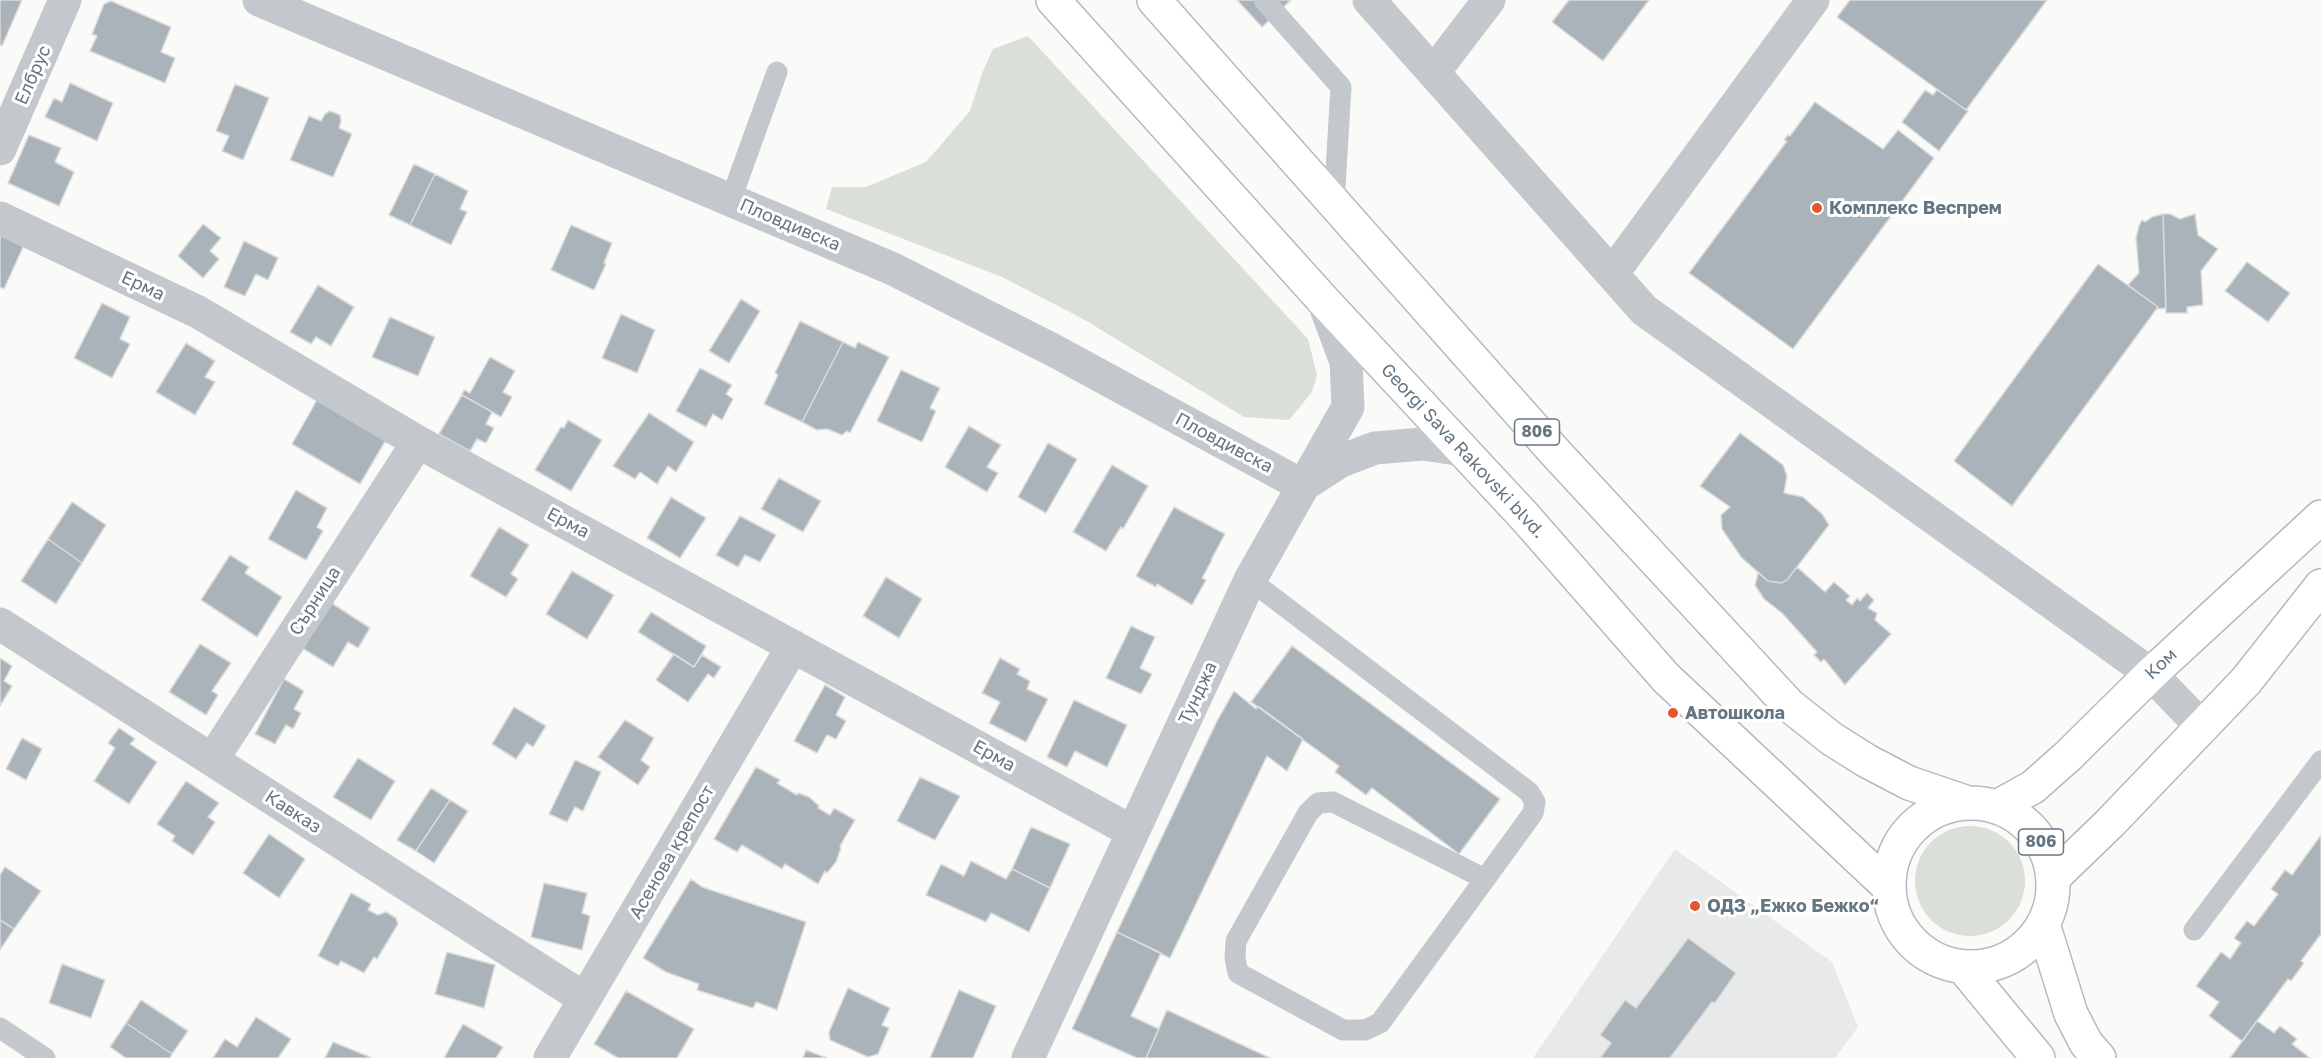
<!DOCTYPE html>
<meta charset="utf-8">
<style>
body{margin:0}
canvas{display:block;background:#fafaf8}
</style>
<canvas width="2321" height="1058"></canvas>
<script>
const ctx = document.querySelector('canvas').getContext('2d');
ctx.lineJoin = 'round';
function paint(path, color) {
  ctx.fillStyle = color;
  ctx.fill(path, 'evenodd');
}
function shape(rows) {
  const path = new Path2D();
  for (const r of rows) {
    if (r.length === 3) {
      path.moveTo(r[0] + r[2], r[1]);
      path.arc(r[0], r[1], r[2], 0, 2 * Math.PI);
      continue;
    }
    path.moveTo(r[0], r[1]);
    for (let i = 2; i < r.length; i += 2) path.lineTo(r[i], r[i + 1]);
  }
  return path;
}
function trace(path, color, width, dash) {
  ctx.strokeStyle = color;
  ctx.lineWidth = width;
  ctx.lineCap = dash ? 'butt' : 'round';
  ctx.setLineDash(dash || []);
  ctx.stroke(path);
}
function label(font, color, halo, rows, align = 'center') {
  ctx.font = font + ' "Golos Text",sans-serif';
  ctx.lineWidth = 6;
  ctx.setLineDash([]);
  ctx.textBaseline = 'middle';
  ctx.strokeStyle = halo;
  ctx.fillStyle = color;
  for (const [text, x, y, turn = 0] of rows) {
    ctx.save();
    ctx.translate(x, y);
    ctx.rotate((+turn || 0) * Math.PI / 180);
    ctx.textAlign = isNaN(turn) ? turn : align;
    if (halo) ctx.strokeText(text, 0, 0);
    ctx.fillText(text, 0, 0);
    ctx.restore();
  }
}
const built = shape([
 [1675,849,1832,962,1858,1027,1835,1058,1533,1058]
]);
const green = shape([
 [1028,36,1308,339,1317,375,1312,392,1289,420,1244,417,1085,320,1002,277,826,209,832,187,866,187,926,162,970,111,983,71,993,49],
 [1970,881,55]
]);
const building = shape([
 [0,0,22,0,2,46,0,45,0,0],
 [1237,0,1291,0,1262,27,1237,0],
 [1569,0,1649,0,1603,61,1552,22,1569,0],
 [1850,0,2047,0,1966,110,1837,17,1850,0],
 [111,1,171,27,161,52,175,58,165,83,90,51,97,36,92,34,104,4,111,1],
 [70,83,113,103,97,141,45,117,54,98,62,102,70,83],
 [235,84,269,98,243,160,222,151,229,136,216,131,235,84],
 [1925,90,1933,95,1937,90,1968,111,1939,151,1902,122,1925,90],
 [1815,102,1883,149,1898,130,1934,158,1793,349,1689,273,1787,141,1784,140,1788,135,1790,136,1815,102],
 [330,111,340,115,341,121,339,128,352,134,333,177,290,160,309,116,321,121,325,114,330,111],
 [29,135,61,148,55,162,74,172,59,206,8,183,29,135],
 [414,164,435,174,410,225,389,215,414,164],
 [435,174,468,191,460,209,467,212,451,245,410,225,435,174],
 [2163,214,2166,308,2157,309,2158,307,2128,285,2139,273,2136,238,2139,226,2142,220,2145,222,2152,217,2163,214],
 [2163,214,2170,214,2180,219,2195,214,2198,235,2218,249,2201,271,2203,305,2187,307,2187,313,2166,313,2163,214],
 [203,224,221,238,210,251,219,259,203,278,178,256,203,224],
 [571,225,612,243,604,263,606,264,594,290,551,270,571,225],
 [0,235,24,245,4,289,0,287,0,235],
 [244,241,278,258,268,280,256,274,245,296,224,287,244,241],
 [2247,262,2290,293,2268,322,2225,291,2247,262],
 [2098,264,2158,307,2012,506,1954,461,2098,264],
 [318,285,354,307,331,346,316,337,311,344,290,332,318,285],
 [741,299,760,311,729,363,709,351,741,299],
 [102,303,130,317,120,339,130,344,112,378,74,358,102,303],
 [621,314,655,330,637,373,602,358,621,314],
 [390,317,435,337,418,376,372,357,390,317],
 [800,321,843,342,802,422,764,404,778,375,775,373,800,321],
 [843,342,855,348,858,342,889,357,850,433,847,431,842,435,827,429,817,430,802,422,843,342],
 [186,343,215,361,205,377,215,382,195,415,156,392,186,343],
 [490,357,515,371,503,392,512,397,501,417,462,395,464,390,470,393,490,357],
 [700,368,732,385,726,394,733,399,722,420,713,414,706,427,676,411,700,368],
 [901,370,940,388,930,408,936,411,922,442,877,421,901,370],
 [462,395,492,412,486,424,494,428,486,443,477,439,470,451,439,434,462,395],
 [317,400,386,440,360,484,292,444,317,400],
 [649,413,694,442,676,472,668,466,657,484,640,472,635,479,613,466,649,413],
 [568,420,602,440,571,491,535,470,561,427,564,428,568,420],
 [969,426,1001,445,987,467,998,473,987,492,945,467,969,426],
 [1740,433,1783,465,1787,476,1784,493,1803,497,1822,514,1829,525,1787,580,1781,583,1768,581,1741,557,1722,529,1721,515,1730,507,1700,486,1740,433],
 [1048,443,1077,459,1046,513,1018,497,1048,443],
 [1112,465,1148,486,1123,529,1121,527,1106,551,1073,532,1112,465],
 [779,478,821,501,803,532,761,509,779,478],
 [296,490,327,508,317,527,323,531,306,560,268,539,296,490],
 [671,497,706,518,680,558,647,538,671,497],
 [72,502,106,525,82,563,48,539,72,502],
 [1174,507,1225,534,1211,560,1212,560,1202,578,1206,580,1192,605,1157,584,1156,587,1136,576,1174,507],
 [740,516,776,535,760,562,745,555,738,567,716,555,740,516],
 [499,527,529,545,511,574,518,579,506,597,470,576,499,527],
 [48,539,82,563,56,604,21,581,48,539],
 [230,555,249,567,245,573,282,597,257,637,201,600,230,555],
 [1797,567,1825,592,1834,582,1850,596,1846,600,1852,605,1857,598,1860,601,1867,593,1874,600,1868,608,1877,613,1875,620,1891,634,1845,685,1824,659,1821,662,1814,655,1817,652,1782,613,1764,599,1755,585,1758,573,1768,581,1781,583,1787,580,1797,567],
 [572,571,614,595,587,639,546,614,572,571],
 [886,577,922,599,899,638,863,616,886,577],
 [330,602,370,628,358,648,348,642,333,667,302,648,330,602],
 [651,612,706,646,694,667,638,632,651,612],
 [1131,626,1155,637,1140,668,1152,674,1141,694,1106,678,1131,626],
 [200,644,231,663,212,691,218,695,206,715,169,692,200,644],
 [1292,646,1500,799,1459,854,1372,788,1366,795,1335,772,1339,766,1251,702,1292,646],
 [674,654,694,667,702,655,721,667,714,678,708,674,688,702,656,680,674,654],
 [0,658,12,666,4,681,12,686,0,706,0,658],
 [1000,658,1020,669,1017,674,1030,681,1027,689,1048,699,1026,742,989,723,1000,702,982,693,1000,658],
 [284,679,304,691,294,709,301,713,293,729,286,725,275,744,255,734,284,679],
 [825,685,845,697,836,715,846,721,836,739,827,735,817,753,794,741,825,685],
 [1234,691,1256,709,1258,706,1303,739,1287,771,1267,756,1170,958,1117,932,1216,723,1234,691],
 [1074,700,1127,725,1107,767,1075,751,1067,767,1047,757,1074,700],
 [514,707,546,726,533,747,527,743,516,759,492,744,514,707],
 [625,720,654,738,641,760,650,767,638,785,598,757,625,720],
 [119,728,135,739,130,744,157,762,129,804,94,781,115,748,108,743,119,728],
 [22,738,42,749,26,780,6,769,22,738],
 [358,758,395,781,371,820,333,797,358,758],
 [575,760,601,772,583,811,575,807,567,822,549,814,575,760],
 [756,767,780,780,777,783,797,795,798,793,809,797,819,806,818,808,830,815,834,808,855,820,840,846,841,848,836,862,827,873,825,871,818,884,785,864,782,869,742,845,737,852,714,839,756,767],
 [920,777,960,796,935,840,897,821,920,777],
 [186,781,219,803,208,817,215,822,193,855,172,841,175,836,157,824,186,781],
 [431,788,450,800,416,851,397,840,431,788],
 [450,800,468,811,434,863,416,851,450,800],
 [1031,827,1070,844,1050,888,1012,869,1031,827],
 [269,834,305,859,279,898,243,873,269,834],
 [2321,835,2321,934,2301,961,2304,963,2291,981,2288,979,2242,1041,2209,1016,2219,1002,2196,986,2221,952,2230,959,2241,943,2234,938,2247,921,2254,926,2278,894,2271,889,2285,870,2292,875,2321,835],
 [971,861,1006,879,1012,869,1050,888,1029,932,991,913,986,922,926,895,941,864,964,876,971,861],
 [5,867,41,891,14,929,0,920,0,875,5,867],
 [691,879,702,887,806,922,777,1010,756,1002,753,1008,697,990,699,984,666,972,643,958,691,879],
 [544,883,587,893,582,913,590,916,582,950,531,937,544,883],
 [351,893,371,904,368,910,378,915,386,912,396,918,398,924,377,959,374,957,364,973,341,961,338,966,318,956,351,893],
 [0,920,14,929,0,950,0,920],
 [1117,932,1161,953,1131,1016,1159,1029,1146,1058,1137,1058,1072,1029,1117,932],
 [1688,938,1736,973,1715,1003,1712,1002,1670,1058,1600,1058,1611,1043,1600,1035,1625,1000,1636,1008,1688,938],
 [447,952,495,965,484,1008,435,994,447,952],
 [62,964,105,980,91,1018,49,1003,62,964],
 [848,988,890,1008,882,1025,889,1028,878,1054,868,1057,830,1040,829,1032,848,988],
 [959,990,996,1006,973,1058,930,1058,959,990],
 [626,991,694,1029,677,1058,618,1058,594,1044,626,991],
 [141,1000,188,1031,172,1054,126,1023,141,1000],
 [1167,1010,1270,1058,1146,1058,1167,1010],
 [256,1017,291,1039,278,1058,213,1058,225,1039,237,1047,256,1017],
 [2257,1021,2274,1033,2280,1026,2297,1039,2292,1044,2310,1058,2230,1058,2257,1021],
 [126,1023,172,1054,170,1058,126,1058,110,1047,126,1023],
 [463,1024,503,1047,496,1058,444,1058,463,1024],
 [333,1042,370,1057,371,1058,325,1058,333,1042],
 [806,1050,827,1058,803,1058,806,1050]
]);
const lane = shape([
 [1264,0,1341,87,1334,203],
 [731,199,777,72],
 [1250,580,1529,792,1535,802,1533,813,1485,879,1380,1023,1365,1030,1343,1030,1238,973,1235,958,1236,941,1308,813,1318,803,1333,802,1485,879],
 [2194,930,2321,761],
 [0,1028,45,1058]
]);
const street = shape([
 [259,0,893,269,1053,350,1303,486],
 [1369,0,1644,310,2151,674,2203,728],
 [1434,72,1489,0],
 [0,149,65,0],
 [0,218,198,312,418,442,1133,832],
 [1612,274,1813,0],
 [1307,483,1341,461,1375,448,1423,444,1463,450],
 [0,624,585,999],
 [212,760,418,442],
 [550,1058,793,646],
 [1028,1058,1250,580,1348,407,1346,362,1323,300]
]);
const secondary = shape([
 [1997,807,2033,787,2068,756,2151,674,2321,517],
 [2053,878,2110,823,2246,681,2321,586]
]);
const primary = shape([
 [1053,0,1323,300,1525,517,1666,678,1889,887],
 [1154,0,1553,450,1789,705,1832,739,1867,761,1909,783,1968,803],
 [1971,885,82],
 [2043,924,2071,1014,2086,1043,2099,1058],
 [1963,967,2038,1058]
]);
const markers = [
 [1817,208,6,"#e4572e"],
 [1673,713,6,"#e4572e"],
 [1695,906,6,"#e4572e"]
];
const shields = [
 [1537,432,45],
 [2041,842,45]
];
const shieldNames = [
 ["806",1537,432],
 ["806",2041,842]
];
const streetNames = [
 ["Елбрус",33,75,-66],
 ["Пловдивска",790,225,23],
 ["Ерма",143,286,25],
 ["Пловдивска",1224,443,28],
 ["Georgi Sava Rakovski blvd.",1463,451,47],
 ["Ерма",568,523,28],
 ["Сърница",315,601,-57],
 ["Ком",2161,664,-43],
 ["Тунджа",1198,693,-65],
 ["Ерма",994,756,29],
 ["Кавказ",293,812,33],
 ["Асенова крепост",672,852,-60]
];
const poiNames = [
 ["Комплекс Веспрем",1829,208],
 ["Автошкола",1685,713],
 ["ОДЗ „Ежко Бежко“",1707,906]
];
paint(built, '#e8e9e9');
paint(green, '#dadfd7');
paint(building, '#aab3b9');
trace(building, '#dcdcda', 1.5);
trace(secondary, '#b3babf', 36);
trace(primary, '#b5babe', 36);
trace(lane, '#c3c8cc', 21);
trace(street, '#c3c8cc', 33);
trace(secondary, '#fff', 33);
trace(primary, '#fff', 33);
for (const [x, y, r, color] of markers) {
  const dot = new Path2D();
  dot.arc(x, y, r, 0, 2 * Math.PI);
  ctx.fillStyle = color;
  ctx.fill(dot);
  trace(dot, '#fff', 2);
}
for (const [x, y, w] of shields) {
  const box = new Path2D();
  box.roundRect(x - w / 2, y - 13, w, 26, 4.5);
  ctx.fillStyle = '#fff';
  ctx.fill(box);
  trace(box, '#657683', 1.5);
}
label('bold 16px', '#657683', null, shieldNames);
label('18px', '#657683', '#fff', streetNames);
label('bold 18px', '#657683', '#fff', poiNames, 'left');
</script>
